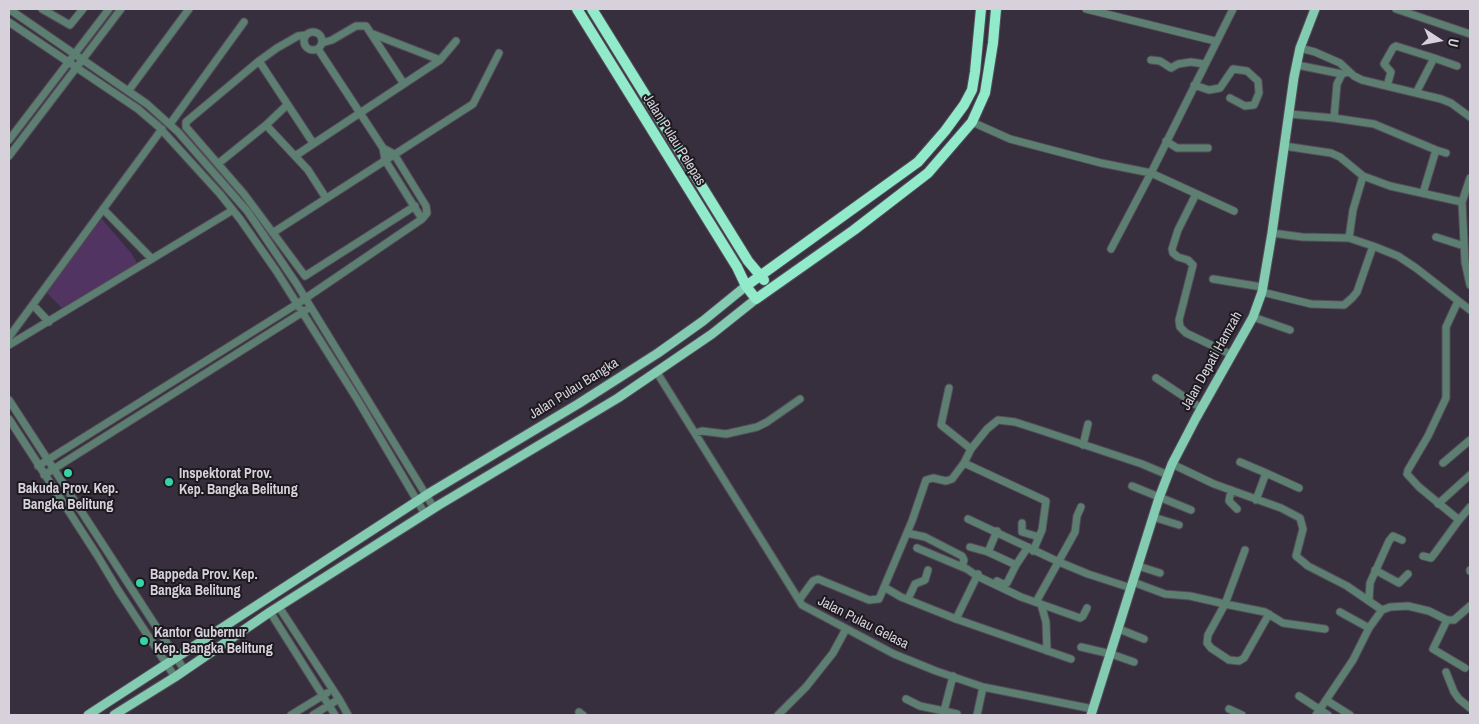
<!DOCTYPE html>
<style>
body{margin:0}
#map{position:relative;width:1479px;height:724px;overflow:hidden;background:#372f3d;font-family:"Archivo Narrow",sans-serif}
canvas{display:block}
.frame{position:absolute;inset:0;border:10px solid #d7d1db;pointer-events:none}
.north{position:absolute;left:1414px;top:15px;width:50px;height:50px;-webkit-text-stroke:4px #1c191f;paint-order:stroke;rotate:101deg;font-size:14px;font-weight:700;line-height:20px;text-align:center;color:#d7d1db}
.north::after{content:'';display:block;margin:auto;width:18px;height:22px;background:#d7d1db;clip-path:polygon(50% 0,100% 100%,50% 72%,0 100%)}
</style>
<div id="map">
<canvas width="1479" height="724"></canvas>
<div class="frame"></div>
<div class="north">U</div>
</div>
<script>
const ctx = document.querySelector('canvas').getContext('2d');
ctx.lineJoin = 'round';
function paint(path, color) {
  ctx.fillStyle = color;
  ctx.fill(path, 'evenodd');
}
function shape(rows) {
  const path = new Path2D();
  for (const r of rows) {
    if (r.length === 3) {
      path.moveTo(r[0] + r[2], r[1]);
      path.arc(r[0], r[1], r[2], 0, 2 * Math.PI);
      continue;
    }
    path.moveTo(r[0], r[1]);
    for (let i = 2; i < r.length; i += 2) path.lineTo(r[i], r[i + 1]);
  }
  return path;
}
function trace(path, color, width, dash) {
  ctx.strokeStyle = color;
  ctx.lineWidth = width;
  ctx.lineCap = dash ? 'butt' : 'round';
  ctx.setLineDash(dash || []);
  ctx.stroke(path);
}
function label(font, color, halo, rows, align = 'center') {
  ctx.font = font + ' "Archivo Narrow",sans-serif';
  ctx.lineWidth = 4;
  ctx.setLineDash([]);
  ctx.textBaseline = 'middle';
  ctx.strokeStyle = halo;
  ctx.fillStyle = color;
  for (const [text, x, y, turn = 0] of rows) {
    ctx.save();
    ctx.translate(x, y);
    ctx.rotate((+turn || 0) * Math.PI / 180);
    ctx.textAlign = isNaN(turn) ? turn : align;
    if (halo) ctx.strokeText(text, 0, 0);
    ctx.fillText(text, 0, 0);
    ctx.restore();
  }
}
const green = shape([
 [102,219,132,254,137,263,62,308,46,292]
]);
const minor = shape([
 [9,9,147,104,178,132,248,212,296,283,434,508],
 [42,9,70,25,83,9],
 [1086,9,1215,41],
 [1396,9,1470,34],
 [9,22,138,109,159,127,220,194,240,219,277,272,357,399,425,514],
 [313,41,9],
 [373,34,440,60],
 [306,35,298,36,277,48,259,61,186,122,186,127,244,194,305,276,415,206],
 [322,43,332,40,356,26,366,26,404,84],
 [1300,48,1315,52,1340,63,1354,76,1362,80,1441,99,1451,103,1470,117],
 [318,49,383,148],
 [1434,58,1457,66],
 [1151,60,1160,61,1171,68,1178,64,1191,62,1204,64],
 [259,61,313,143],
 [1297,65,1342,74,1349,72],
 [1194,85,1209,90,1220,88,1233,69,1247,71,1258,81,1259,93,1254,105,1245,106,1230,98],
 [1387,86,1391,72,1384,64,1393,48,1396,46,1434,58,1416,93],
 [129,90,189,9],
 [1289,114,1334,118,1374,124,1436,150,1423,193],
 [1334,118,1337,84,1342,74],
 [972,122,1010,139,1101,163,1151,173,1234,211],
 [170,124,244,22],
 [266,125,308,170,326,198],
 [9,140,109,9],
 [1166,141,1177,148,1208,148],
 [1284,146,1331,153,1340,157,1363,176,1390,186,1462,202],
 [1436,150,1446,153],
 [9,156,121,9],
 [295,156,440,60,456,41],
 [219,163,266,125,287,105],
 [1470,178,1462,202,1465,262,1470,285],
 [1196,194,1178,230,1172,249,1173,253,1178,257,1188,260,1193,265,1179,320,1180,327,1186,333,1232,355],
 [103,209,152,259],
 [274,232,473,104,499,53],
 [1272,233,1302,237,1349,238,1373,246,1398,256,1416,268,1470,310],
 [1436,237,1464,246],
 [1349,238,1353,210,1363,176],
 [1111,249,1151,173,1233,9],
 [1213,279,1262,287],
 [1262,292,1311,304,1344,305,1352,298,1357,292,1373,246],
 [1458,301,1446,327,1446,398,1428,436,1408,470,1407,474,1419,487,1459,520],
 [33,305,49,322],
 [1253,317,1290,330],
 [9,337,162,129],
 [9,345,233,210],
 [656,371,802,605,894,654,936,671,983,687,1093,709],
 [1156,378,1201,408],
 [949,388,941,425,971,449],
 [9,400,185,671],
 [9,419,97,555,118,590,175,677],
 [695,433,702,431,726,434,757,427,767,422,800,399],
 [1083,445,1088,424],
 [1240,462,1266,473,1256,500],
 [964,463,1046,501,1042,530,1033,551],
 [1443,463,1470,440],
 [1172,464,1214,484,1281,508,1300,518,1303,529,1296,556,1308,566,1347,586,1382,610],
 [38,466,297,304,422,219,427,213,426,206,394,154,383,148,385,160,422,219],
 [1266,473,1299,488],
 [44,475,306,310],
 [1132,486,1191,510],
 [1231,490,1229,501,1237,509],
 [1438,504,1470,475],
 [1153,517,1179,525],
 [968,519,1059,562,1088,574,1131,588],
 [1022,523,1022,532,1039,537],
 [997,531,988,552,1016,565],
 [907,533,925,537,962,556,964,560,962,567],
 [970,547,988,552],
 [917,548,967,569,977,576,1021,597,1080,618,1083,616,1087,608],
 [1245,550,1225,604,1265,612,1283,623,1325,629],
 [1423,556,1431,558,1435,553,1459,520,1470,507],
 [1138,566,1160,573],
 [1375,570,1399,583,1408,574],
 [1470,570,1470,571],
 [997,581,1003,584,1007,583,1016,565,1028,547],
 [1133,582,1165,594,1190,596,1225,604,1208,635,1207,643,1211,648,1229,660,1239,661,1244,658,1269,614],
 [884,587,901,597,956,619,1071,659],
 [908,599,915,584,925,580,928,570],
 [799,600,813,581,818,579,869,600,879,599,912,521,926,480,933,478,946,481,952,479,964,463,971,449,987,429,998,420,1015,422,1043,431,1142,464,1168,475],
 [1369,600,1370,583,1389,541,1393,536,1402,540],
 [1036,602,1075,532,1077,516,1081,507],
 [1041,604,1046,622,1047,651],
 [279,607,339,699,348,715],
 [270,612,335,715],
 [1340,612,1369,628],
 [956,619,978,574],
 [1447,620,1433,649,1465,668],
 [1119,629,1144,639],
 [1081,647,1111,654,1134,662],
 [1446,672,1454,692,1459,699,1470,708],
 [1299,696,1328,715],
 [906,699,920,706,944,711,953,676],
 [1326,700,1350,715],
 [1229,709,1242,715],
 [944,711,957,714],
 [579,712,583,715],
 [291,715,327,693],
 [313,715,339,699],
 [778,715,806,687,833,653,846,629],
 [977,715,983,687],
 [1316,715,1353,660,1369,628,1382,610,1390,607,1408,606,1429,611,1447,620,1454,620,1470,606]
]);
const major = shape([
 [88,715,431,492,578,404,658,353,703,321,746,286],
 [114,715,175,677,270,612,439,505,618,398,712,334,756,299],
 [1091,715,1159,498,1172,464,1196,418,1253,317,1262,292,1272,233,1294,77,1300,48,1315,9]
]);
const highway = shape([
 [577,9,737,267,746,286,756,299,854,230,928,173,972,122,985,93,993,43,996,9],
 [592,9,748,261,764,280],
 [746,286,918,162,945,131,964,105,972,90,975,72,981,9]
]);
const markers = [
 [68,473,5,"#35d4a7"],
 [169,482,5,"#35d4a7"],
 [140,583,5,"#35d4a7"],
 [144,641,5,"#35d4a7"]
];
const streetNames = [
 ["Jalan Pulau Pelepas",674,140,58],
 ["Jalan Depati Hamzah",1212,361,-61],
 ["Jalan Pulau Bangka",574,389,-32],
 ["Jalan Pulau Gelasa",863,623,27]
];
const poiNames = [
 ["Inspektorat Prov.",179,474],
 ["Kep. Bangka Belitung",179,490],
 ["Bakuda Prov. Kep.",68,489,"center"],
 ["Bangka Belitung",68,505,"center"],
 ["Bappeda Prov. Kep.",150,575],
 ["Bangka Belitung",150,591],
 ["Kantor Gubernur",154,633],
 ["Kep. Bangka Belitung",154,649]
];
paint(green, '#513462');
trace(minor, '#544c59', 9);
trace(major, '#544c59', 11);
trace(highway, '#544c59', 12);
trace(minor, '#5d7f72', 7);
trace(major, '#83ccb1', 9);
trace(highway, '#91eac9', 10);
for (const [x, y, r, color] of markers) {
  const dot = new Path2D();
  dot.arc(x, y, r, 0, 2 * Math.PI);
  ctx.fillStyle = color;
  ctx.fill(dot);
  trace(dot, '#1c191f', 2);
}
label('14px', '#d7d1db', '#1c191f', streetNames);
label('bold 14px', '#d7d1db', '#1c191f', poiNames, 'left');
</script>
